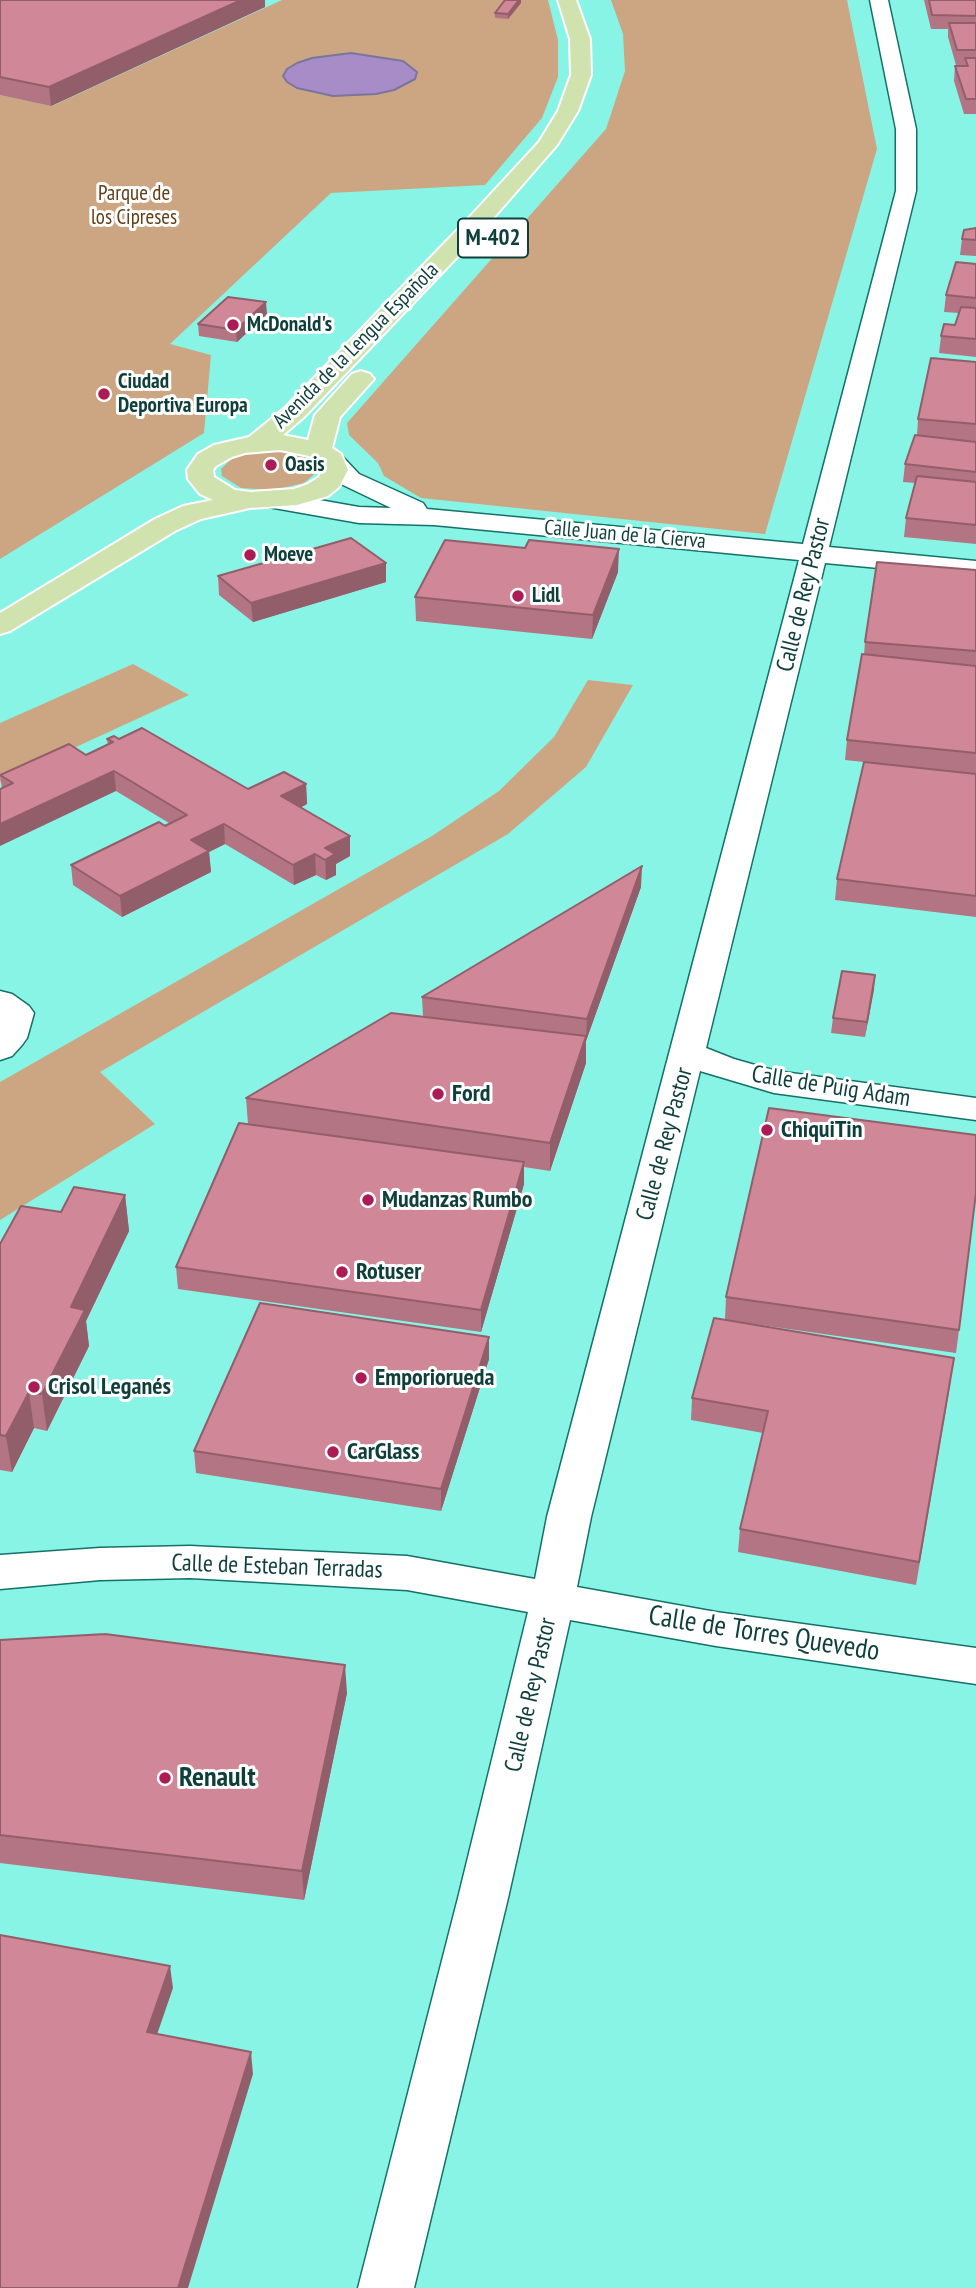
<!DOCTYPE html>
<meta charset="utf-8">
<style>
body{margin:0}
canvas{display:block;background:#88f4e6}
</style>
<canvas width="976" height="2288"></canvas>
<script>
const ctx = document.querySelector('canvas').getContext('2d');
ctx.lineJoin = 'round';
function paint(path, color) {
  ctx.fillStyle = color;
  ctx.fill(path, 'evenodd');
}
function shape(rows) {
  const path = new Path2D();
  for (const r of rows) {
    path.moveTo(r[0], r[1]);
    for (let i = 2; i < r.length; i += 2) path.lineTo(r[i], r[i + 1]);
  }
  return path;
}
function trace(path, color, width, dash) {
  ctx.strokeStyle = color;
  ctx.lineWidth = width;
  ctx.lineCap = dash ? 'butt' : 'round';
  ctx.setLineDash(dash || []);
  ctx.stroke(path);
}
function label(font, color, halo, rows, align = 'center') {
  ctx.font = font + ' "PT Sans Narrow",sans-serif';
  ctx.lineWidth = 6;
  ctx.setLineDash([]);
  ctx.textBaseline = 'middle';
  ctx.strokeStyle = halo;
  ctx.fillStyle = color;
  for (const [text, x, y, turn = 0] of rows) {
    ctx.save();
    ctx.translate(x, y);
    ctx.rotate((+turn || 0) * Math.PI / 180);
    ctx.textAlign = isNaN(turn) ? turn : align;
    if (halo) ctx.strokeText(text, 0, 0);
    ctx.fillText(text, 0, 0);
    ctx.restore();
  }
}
const green = shape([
 [282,0,548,0,558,40,558,77,542,118,485,185,331,193,170,344,211,355,204,433,0,559,0,95,52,106],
 [611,0,847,0,877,149,765,534,421,498,384,476,378,463,349,435,347,423,606,129,625,71,623,34],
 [277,448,304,453,313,458,318,465,318,471,304,483,274,490,241,488,222,476,221,469,235,455],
 [133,664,189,695,0,782,0,723],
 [588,680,633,685,586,767,508,834,100,1072,155,1124,0,1220,0,1082,432,836,499,791,554,737]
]);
const water = shape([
 [351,53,403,61,417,72,415,79,394,90,376,94,333,96,297,88,287,82,283,76,287,69,297,63,312,58,351,53]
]);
const minor = shape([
 [870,0,888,0,916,129,916,191,829,547,976,561,976,577,825,563,706,1048,734,1059,776,1071,976,1098,976,1120,774,1093,700,1071,591,1517,577,1587,716,1612,976,1648,976,1684,716,1646,570,1620,508,1898,414,2288,358,2288,458,1898,528,1612,407,1590,190,1578,100,1580,0,1589,0,1555,100,1548,190,1546,407,1556,535,1579,547,1517,799,560,434,525,359,523,274,508,265,506,261,500,265,494,274,492,359,507,391,508,341,484,319,460,323,455,332,452,341,455,359,474,423,503,427,509,803,544,896,191,896,129,870,0],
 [0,991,12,994,29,1006,34,1013,27,1038,22,1045,12,1056,0,1060,0,991]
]);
const trunk = shape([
 [558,0,576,0,590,39,591,75,578,111,557,145,482,231,304,417,283,435,308,440,315,415,352,374,361,371,370,374,374,379,340,417,332,448,341,454,348,470,339,487,328,496,297,505,250,508,201,519,175,531,10,631,0,634,0,613,155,519,183,506,213,500,200,494,188,479,187,470,198,454,214,445,249,437,286,407,466,221,539,142,558,111,571,75,570,39,558,0],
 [280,450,309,456,320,464,322,470,319,477,308,484,294,489,251,492,235,490,214,477,213,470,216,466,232,457,245,453,280,450]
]);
const wall = shape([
 [0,0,265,7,51,106,0,95],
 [924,0,976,0,976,114,964,114,954,81,955,66,964,66,964,65,956,65,948,37,948,29,931,29],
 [521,3,508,19,495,18,495,13],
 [976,228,976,256,960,255,962,239],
 [976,264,976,357,939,353,941,336,955,325,959,313,944,312,946,295],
 [267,314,237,342,199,336,198,324],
 [976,362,976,544,904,537,906,518,915,483,903,482,905,464,917,436,918,419],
 [386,563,386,582,253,622,219,595,218,576],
 [976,570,976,774,845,760,847,740,864,655,865,642],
 [618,572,592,639,416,621,415,597],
 [107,739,119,739,248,789,306,784,307,804,300,808,350,836,350,856,336,864,336,875,326,880,316,875,294,885,225,844,209,852,211,872,122,917,73,885,71,865,169,823,116,791,2,789,0,775,86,755,108,745],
 [976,774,976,917,835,900,837,879],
 [641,887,586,1041,586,1063,550,1171,524,1167,524,1184,481,1332,178,1289,176,1267,248,1124,246,1098,423,1017,422,997],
 [875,975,865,1037,831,1033,833,1018],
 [125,1195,129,1231,86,1321,89,1346,47,1431,34,1428,12,1472,0,1470,0,1244,61,1212],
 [726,1297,959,1330,956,1353,726,1320,951,1380,916,1585,738,1552,740,1529,763,1433,691,1420,692,1398,725,1320],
 [489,1337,489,1359,441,1511,196,1473,194,1451],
 [0,1640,347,1693,304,1900,0,1863]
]);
const shadedWall = shape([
 [241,0,265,0,265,7,51,106,49,87],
 [519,0,521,0,521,3,508,19,508,14],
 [266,302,267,314,237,342,236,330],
 [619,549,618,572,592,639,593,615],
 [386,563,386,582,253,622,251,603],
 [114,771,116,791,0,846,0,824],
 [306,784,307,804,282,817,281,796],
 [224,824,225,844,209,852,211,872,122,917,120,896,191,840],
 [350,836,350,856,336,864,336,875,326,880,325,848],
 [315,854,316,875,294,885,293,865],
 [642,866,641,887,586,1041,586,1063,550,1171,550,1143,586,1036,587,1019],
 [875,975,874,990,865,1037,867,1022],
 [524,1162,524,1184,481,1332,481,1310],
 [125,1195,129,1231,86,1321,89,1346,47,1431,42,1394,71,1307],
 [489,1337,489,1359,441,1511,441,1489],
 [29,1392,34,1428,12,1472,6,1436],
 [345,1665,347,1693,304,1900,302,1871],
 [170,1966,173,1988,150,2055,147,2032],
 [251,2052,253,2074,188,2288,178,2288]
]);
const building = shape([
 [0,0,241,0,49,87,0,77,0,0],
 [505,0,519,0,508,14,495,13,505,0],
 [929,0,976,0,976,16,932,15,929,0],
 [949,23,976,23,976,50,957,50,949,23],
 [965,58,976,58,976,99,966,99,955,66,968,66,965,58],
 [976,228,976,240,962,239,964,230,976,228],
 [956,262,976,264,976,298,946,295,956,262],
 [228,297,266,302,236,330,198,324,228,297],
 [961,307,976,308,976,339,941,336,944,324,955,325,961,307],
 [931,358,976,362,976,424,918,419,931,358],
 [915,435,976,442,976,472,905,464,915,435],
 [917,476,976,482,976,525,906,518,917,476],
 [351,538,386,563,251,603,218,576,351,538],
 [445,540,525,548,529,540,619,549,593,615,415,597,445,540],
 [877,562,976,570,976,651,865,642,877,562],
 [862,654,976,666,976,753,847,740,862,654],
 [142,728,248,789,284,772,306,784,281,796,350,836,325,848,335,854,325,860,315,854,293,865,224,824,191,840,209,851,120,896,71,865,159,822,165,826,187,815,114,771,0,824,0,789,13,783,0,775,69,744,86,755,113,742,107,739,114,736,119,739,142,728],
 [864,762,976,774,976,896,837,879,864,762],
 [642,866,587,1019,422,997,642,866],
 [842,971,875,975,867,1022,833,1018,842,971],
 [391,1013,586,1036,550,1143,246,1098,391,1013],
 [769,1108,976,1135,976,1193,959,1330,726,1297,769,1108],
 [239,1123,524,1162,481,1310,176,1267,239,1123],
 [74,1187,125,1195,71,1307,85,1310,42,1394,29,1392,6,1436,0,1435,0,1244,21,1206,61,1212,74,1187],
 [260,1303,489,1337,441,1489,194,1451,260,1303],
 [714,1318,954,1358,919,1562,740,1529,768,1411,692,1398,714,1318],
 [105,1634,345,1665,302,1871,0,1835,0,1640,105,1634],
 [0,1935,170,1966,147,2032,251,2052,178,2288,0,2288,0,1935]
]);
const markers = [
 [233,325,7,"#ac1c54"],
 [104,394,7,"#ac1c54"],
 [271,465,7,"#ac1c54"],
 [250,555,7,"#ac1c54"],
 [518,596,7,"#ac1c54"],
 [438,1094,7,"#ac1c54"],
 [767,1130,7,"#ac1c54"],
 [368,1200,7,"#ac1c54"],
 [342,1272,7,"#ac1c54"],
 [361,1378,7,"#ac1c54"],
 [34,1387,7,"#ac1c54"],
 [333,1452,7,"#ac1c54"],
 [165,1778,7,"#ac1c54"]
];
const farParknames = [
 ["Parque de",134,194],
 ["los Cipreses",134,218]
];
const farPoinames = [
 ["McDonald's",247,325],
 ["Ciudad",118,382],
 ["Deportiva Europa",118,406],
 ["Oasis",285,465],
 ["Moeve",264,555],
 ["Lidl",532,596]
];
const farStreetnames = [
 ["Avenida de la Lengua Española",356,346,-45],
 ["Calle Juan de la Cierva",625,535,5]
];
const shields = [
 [493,238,70]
];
const shieldNames = [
 ["M-402",493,238]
];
const streetNames = [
 ["Calle de Rey Pastor",804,595,-76],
 ["Calle de Puig Adam",831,1087,9],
 ["Calle de Rey Pastor",665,1144,-75],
 ["Calle de Esteban Terradas",277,1567,2],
 ["Calle de Rey Pastor",531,1695,-77]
];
const poiNames = [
 ["Ford",452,1094],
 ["ChiquiTin",781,1130],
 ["Mudanzas Rumbo",382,1200],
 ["Rotuser",356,1272],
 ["Emporiorueda",375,1378],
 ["Crisol Leganés",48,1387],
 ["CarGlass",347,1452]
];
const nearStreetnames = [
 ["Calle de Torres Quevedo",764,1634,9]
];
const nearPoinames = [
 ["Renault",179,1778]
];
paint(green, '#cca682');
paint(water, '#a78cc8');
trace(water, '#79759d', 2);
trace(minor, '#147168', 3);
trace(trunk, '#fff', 4);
paint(minor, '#fff');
paint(trunk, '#d0e3ae');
paint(wall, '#b37483');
paint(shadedWall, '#925e6a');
paint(building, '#d08798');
trace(building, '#925e6a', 2);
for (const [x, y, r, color] of markers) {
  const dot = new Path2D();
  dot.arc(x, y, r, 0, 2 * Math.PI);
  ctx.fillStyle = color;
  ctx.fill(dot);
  trace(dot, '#fff', 2.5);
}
label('21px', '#623e17', '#fff', farParknames);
label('bold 21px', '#0f3f3a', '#fff', farPoinames, 'left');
label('21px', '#0f3f3a', '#fff', farStreetnames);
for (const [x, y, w] of shields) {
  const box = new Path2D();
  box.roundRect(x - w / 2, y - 19.5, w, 39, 5);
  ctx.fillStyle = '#fff';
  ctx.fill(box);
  trace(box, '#0f3f3a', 2);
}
label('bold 23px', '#0f3f3a', null, shieldNames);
label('24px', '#0f3f3a', '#fff', streetNames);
label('bold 24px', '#0f3f3a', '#fff', poiNames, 'left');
label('28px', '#0f3f3a', '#fff', nearStreetnames);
label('bold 28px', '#0f3f3a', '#fff', nearPoinames, 'left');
</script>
